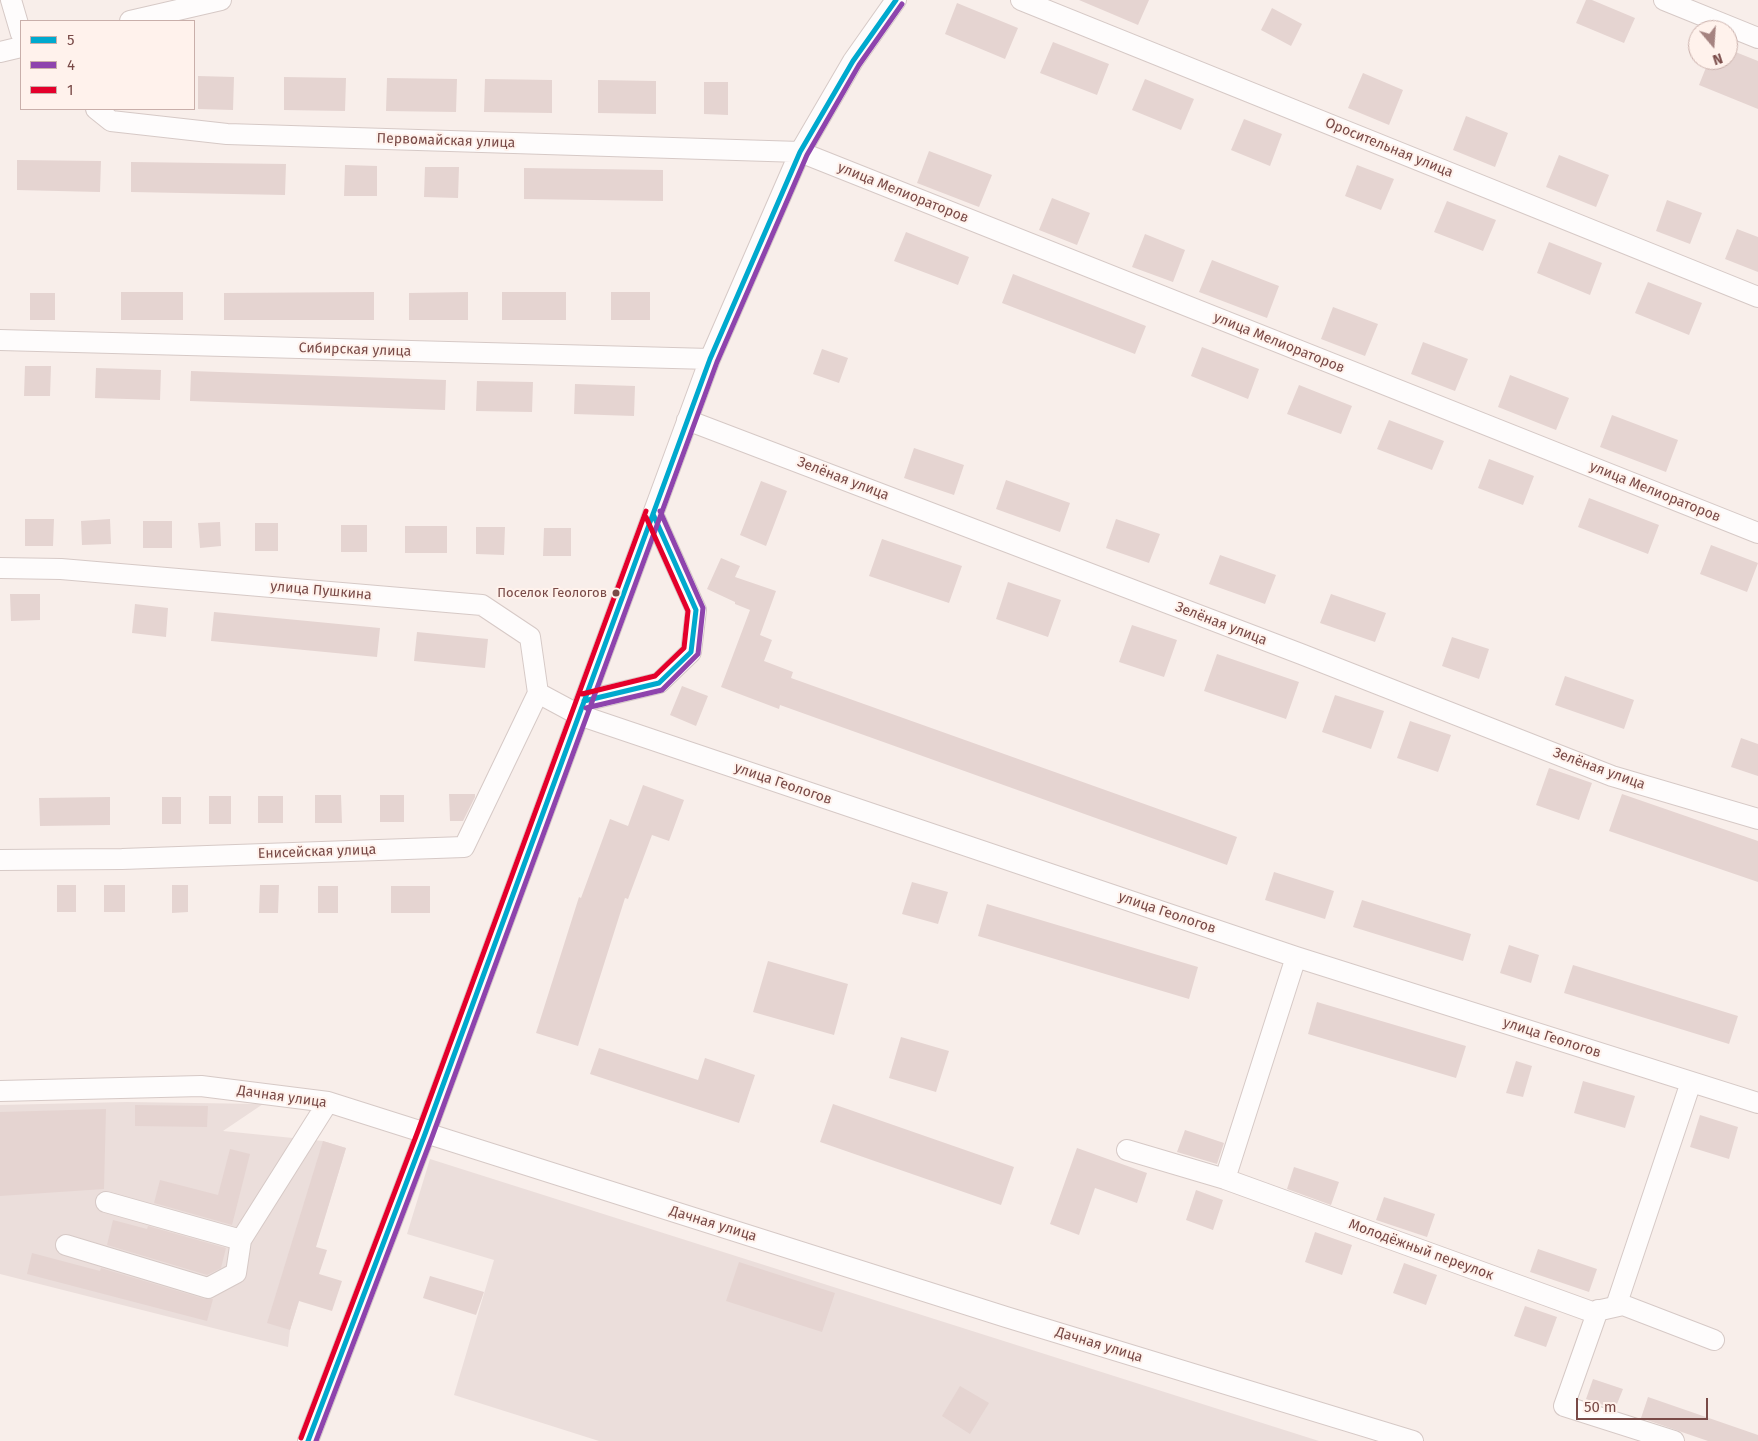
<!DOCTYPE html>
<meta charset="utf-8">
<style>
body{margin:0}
#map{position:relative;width:1758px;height:1441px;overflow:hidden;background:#f8eeea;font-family:"Fira Sans",sans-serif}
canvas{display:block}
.legend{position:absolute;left:20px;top:20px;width:175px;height:90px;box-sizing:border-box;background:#fff2ec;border:1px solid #c9afaa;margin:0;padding:6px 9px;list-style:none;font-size:15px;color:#794a47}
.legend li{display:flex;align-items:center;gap:10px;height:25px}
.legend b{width:25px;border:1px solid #c9afaa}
.north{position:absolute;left:1688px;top:20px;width:50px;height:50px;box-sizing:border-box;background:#fff2ec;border:1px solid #c9afaa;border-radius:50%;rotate:162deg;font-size:14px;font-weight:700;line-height:20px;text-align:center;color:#794a47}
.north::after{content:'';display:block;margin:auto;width:18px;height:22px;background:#a58380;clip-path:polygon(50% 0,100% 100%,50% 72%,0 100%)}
.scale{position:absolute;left:1576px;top:1398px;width:132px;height:22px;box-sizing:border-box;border:2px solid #794a47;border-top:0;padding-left:6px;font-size:15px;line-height:18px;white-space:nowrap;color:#794a47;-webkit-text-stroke:4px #fff2ec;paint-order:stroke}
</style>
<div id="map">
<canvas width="1758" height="1441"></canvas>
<ul class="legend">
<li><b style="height:6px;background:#00a9ce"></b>5</li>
<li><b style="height:6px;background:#8e44ad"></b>4</li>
<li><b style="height:6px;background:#e4002b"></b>1</li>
</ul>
<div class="north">N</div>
<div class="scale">50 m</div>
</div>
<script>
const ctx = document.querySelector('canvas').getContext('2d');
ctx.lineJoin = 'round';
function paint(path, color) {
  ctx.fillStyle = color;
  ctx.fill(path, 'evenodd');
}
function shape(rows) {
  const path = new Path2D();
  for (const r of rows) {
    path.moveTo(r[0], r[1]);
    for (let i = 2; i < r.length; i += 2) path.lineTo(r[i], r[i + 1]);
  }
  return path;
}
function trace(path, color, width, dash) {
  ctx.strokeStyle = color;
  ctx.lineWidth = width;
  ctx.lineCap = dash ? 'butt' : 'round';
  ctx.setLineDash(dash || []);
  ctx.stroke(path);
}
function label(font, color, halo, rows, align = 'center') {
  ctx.font = font + ' "Fira Sans",sans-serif';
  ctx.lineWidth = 4;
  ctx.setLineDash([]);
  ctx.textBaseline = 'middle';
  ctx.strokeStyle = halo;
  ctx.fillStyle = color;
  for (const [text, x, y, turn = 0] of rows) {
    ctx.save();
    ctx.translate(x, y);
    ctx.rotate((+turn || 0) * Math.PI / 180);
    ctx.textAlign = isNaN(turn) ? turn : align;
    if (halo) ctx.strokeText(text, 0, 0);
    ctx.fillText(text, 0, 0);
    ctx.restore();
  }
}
const industrial = shape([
 [127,1102,263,1104,223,1131,323,1141,346,1148,290,1330,288,1347,0,1274,0,1105],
 [430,1159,1319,1441,599,1441,454,1395,494,1260,407,1234]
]);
const building = shape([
 [1079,0,1149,0,1138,25],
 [1586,0,1592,0,1635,18,1624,43,1576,23],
 [957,3,1018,28,1005,59,945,34],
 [1272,8,1302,24,1291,46,1261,30],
 [1053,42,1109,64,1097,95,1040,73],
 [1728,49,1758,61,1758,109,1699,85,1709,60,1728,60],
 [1363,73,1403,90,1389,125,1348,108],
 [198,76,234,77,233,110,198,109],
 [284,77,346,78,345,111,284,110],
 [387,78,457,79,456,112,386,111],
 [485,79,552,80,552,113,484,112],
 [1145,79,1194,99,1181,130,1132,110],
 [598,80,656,81,656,114,598,113],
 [704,82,728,82,728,115,704,114],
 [1466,116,1508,133,1495,167,1453,150],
 [1244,119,1282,134,1270,166,1231,150],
 [929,151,992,175,979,207,917,183],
 [1559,155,1609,175,1596,207,1546,187],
 [17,160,101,161,100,192,17,190],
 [131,162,286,164,285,195,131,192],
 [345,165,377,166,377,196,344,196],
 [1357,165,1394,179,1381,210,1345,196],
 [425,167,459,167,458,198,424,197],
 [524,168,663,170,663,201,524,199],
 [1052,198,1090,213,1077,245,1039,230],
 [1667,200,1702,213,1690,244,1656,231],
 [1447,201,1496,220,1483,251,1434,232],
 [1737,229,1758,237,1758,272,1725,259],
 [906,232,969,257,958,285,894,261],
 [1145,234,1185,250,1173,282,1132,267],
 [1549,242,1602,263,1590,295,1537,273],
 [1212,260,1279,286,1267,318,1199,292],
 [1013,274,1146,326,1135,354,1002,303],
 [1648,282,1702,303,1689,335,1635,313],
 [121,292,183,292,183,320,121,320],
 [374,292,374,320,224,320,224,293],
 [468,292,468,320,409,320,409,293],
 [502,292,566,292,566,320,502,320],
 [611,292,650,292,650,320,611,320],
 [30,293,55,293,55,320,30,320],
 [1333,307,1378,324,1365,356,1321,339],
 [1423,342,1468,359,1455,391,1411,374],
 [1202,347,1259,369,1248,399,1191,376],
 [822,349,848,358,839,383,813,374],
 [25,366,51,366,50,396,24,396],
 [96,368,161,370,160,400,95,398],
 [191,371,446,380,445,410,190,401],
 [1510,375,1569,398,1556,430,1498,407],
 [477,381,533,382,532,412,476,411],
 [575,384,635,386,634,416,574,414],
 [1299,385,1352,406,1341,434,1287,414],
 [1612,415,1678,440,1666,472,1600,447],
 [1389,420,1444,441,1432,470,1377,449],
 [914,448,964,465,954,495,904,478],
 [1489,459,1534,476,1523,505,1478,488],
 [1006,480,1070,503,1060,532,996,509],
 [761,481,787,491,766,546,740,535],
 [1589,498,1659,525,1648,554,1578,527],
 [25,519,54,519,53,546,25,546],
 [110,519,111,544,82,545,81,521],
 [1116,519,1160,534,1149,563,1106,548],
 [143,521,172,521,172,548,143,548],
 [220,522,221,546,200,548,198,523],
 [255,523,278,523,278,551,255,551],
 [341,525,367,525,367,552,341,552],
 [405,526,447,526,447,553,405,553],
 [476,527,505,527,504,555,476,554],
 [544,528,571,528,571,556,543,556],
 [882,539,962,566,949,603,869,576],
 [1711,545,1758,563,1747,592,1700,574],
 [1220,555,1276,575,1265,604,1209,584],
 [721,558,740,566,735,577,776,591,760,635,772,640,764,661,793,672,791,678,1237,837,1227,865,780,705,779,709,721,687,750,610,735,604,735,602,707,589],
 [1008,582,1061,600,1048,637,996,619],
 [10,594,40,594,40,620,11,621],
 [1331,594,1386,613,1375,642,1320,623],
 [135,604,168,608,166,637,132,633],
 [214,612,380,628,377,657,211,641],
 [1132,625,1177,640,1164,677,1119,662],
 [417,632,488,639,485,668,414,661],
 [1452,637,1489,649,1479,679,1442,666],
 [1217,654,1299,682,1286,719,1204,691],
 [1565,676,1634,700,1624,729,1555,705],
 [682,686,708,696,696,726,670,715],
 [1335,695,1384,711,1371,749,1322,732],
 [1410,721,1451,735,1438,772,1397,758],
 [1741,738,1758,744,1758,776,1731,767],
 [1549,768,1592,783,1579,820,1536,805],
 [643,785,684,800,669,841,652,835,628,899,625,898,578,1046,536,1033,579,897,581,898,610,819,628,826],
 [449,794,475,794,475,797,463,821,450,821],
 [1622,794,1758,841,1758,882,1609,831],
 [315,795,341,795,342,823,315,823],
 [380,795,404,795,404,822,380,822],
 [209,796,231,796,231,824,209,824],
 [258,796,283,796,283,823,258,823],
 [110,797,110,825,40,826,39,798],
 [162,797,181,797,181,824,162,824],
 [1274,872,1334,891,1325,919,1265,900],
 [912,882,948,892,938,924,902,914],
 [57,885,76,885,76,912,57,912],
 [104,885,125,885,125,912,104,912],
 [172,885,188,885,188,912,172,913],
 [260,885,279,885,278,913,259,913],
 [318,886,338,886,338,913,318,913],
 [391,886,430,886,430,913,391,913],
 [1362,900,1471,934,1463,961,1353,927],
 [987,904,1198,967,1189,999,978,936],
 [1509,945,1539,955,1531,983,1500,973],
 [768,961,848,984,834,1035,753,1012],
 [1573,965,1738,1016,1729,1044,1564,993],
 [1317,1002,1466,1046,1456,1078,1308,1034],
 [901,1037,949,1051,936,1092,889,1078],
 [599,1048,698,1080,705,1058,755,1075,739,1123,590,1074],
 [1516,1061,1532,1066,1523,1097,1506,1093],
 [1583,1081,1635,1096,1625,1128,1574,1113],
 [833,1104,1014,1167,1001,1205,820,1142],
 [135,1105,208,1106,207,1127,135,1126],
 [106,1109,104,1189,0,1196,0,1112],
 [1700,1115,1738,1127,1729,1159,1690,1147],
 [1185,1130,1224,1143,1217,1164,1177,1152],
 [323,1141,346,1148,316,1247,327,1250,319,1274,342,1281,332,1311,299,1301,290,1330,267,1323],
 [1077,1148,1147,1173,1137,1203,1095,1188,1079,1235,1050,1224],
 [230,1149,250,1154,232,1225,154,1203,160,1180,218,1195],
 [1294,1167,1339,1182,1331,1205,1287,1189],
 [1196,1190,1223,1200,1213,1230,1186,1220],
 [1384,1197,1435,1214,1427,1237,1376,1220],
 [113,1220,147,1229,148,1226,226,1248,221,1268,207,1275,107,1245],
 [1315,1232,1352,1245,1342,1275,1305,1262],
 [1538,1249,1597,1269,1589,1292,1530,1272],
 [32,1253,100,1271,101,1268,205,1299,213,1299,207,1321,27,1274],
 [739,1262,835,1293,822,1332,726,1301],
 [1404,1263,1437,1275,1426,1305,1393,1293],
 [430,1276,484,1292,476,1315,423,1298],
 [1525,1306,1557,1317,1546,1347,1514,1336],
 [1593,1379,1623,1389,1615,1409,1586,1399],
 [960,1386,989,1403,970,1434,942,1416],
 [1648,1397,1758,1435,1758,1441,1708,1441,1641,1418]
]);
const minor = shape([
 [11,0,21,34],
 [1021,0,1758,297],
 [1664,0,1758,38],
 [130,21,221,0],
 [0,52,21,47],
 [96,109,111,121,227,134,800,152,1758,533],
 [0,340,710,359],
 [687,420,1301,654,1612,776,1758,819],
 [0,568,61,569,482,605,530,637,538,693,579,715,1296,957,1758,1103],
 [584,701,659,683,691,652,696,610,653,514],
 [0,860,122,859,464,847,538,693],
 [0,1091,201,1086,328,1102,1006,1317,1413,1441],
 [1127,1150,1225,1179,1592,1312,1623,1305,1714,1340],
 [1225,1179,1296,957],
 [106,1202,241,1240,328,1102],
 [66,1245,208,1288,236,1273,241,1240],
 [1616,1306,1691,1082],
 [1598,1310,1564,1406,1674,1441],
 [308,1441,425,1134,710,359,800,152,853,61,896,0]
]);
const bus1 = shape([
 [584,701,659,683,691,652,696,610,653,514],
 [308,1441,425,1134,710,359,800,152,853,61,896,0]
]);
const bus2 = shape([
 [586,708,662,690,698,654,703,608,660,511],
 [316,1441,432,1137,717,362,807,155,859,65,902,4]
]);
const bus3 = shape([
 [582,694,655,676,684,648,688,611,646,517],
 [301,1438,418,1131,646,511]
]);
const markers = [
 [616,593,4.5,"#794a47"]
];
const busNames = [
 ["Поселок Геологов",607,593]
];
const streetNames = [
 ["Первомайская улица",446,141,2],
 ["Оросительная улица",1389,148,22],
 ["улица Мелиораторов",903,193,22],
 ["улица Мелиораторов",1279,343,22],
 ["Сибирская улица",355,350,2],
 ["Зелёная улица",843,479,21],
 ["улица Мелиораторов",1655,492,22],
 ["улица Пушкина",321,591,5],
 ["Зелёная улица",1221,624,21],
 ["Зелёная улица",1599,769,20],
 ["улица Геологов",783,784,19],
 ["Енисейская улица",317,852,-2],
 ["улица Геологов",1167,913,19],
 ["улица Геологов",1552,1038,18],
 ["Дачная улица",282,1097,8],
 ["Дачная улица",713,1224,17],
 ["Молодёжный переулок",1421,1250,20],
 ["Дачная улица",1099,1345,17]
];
paint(industrial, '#ebdedb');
paint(building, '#e5d4d1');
trace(minor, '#d6c9c6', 22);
trace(minor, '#fefcfc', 20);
trace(bus1, '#00a9ce', 5);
trace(bus2, '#8e44ad', 5);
trace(bus3, '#e4002b', 5);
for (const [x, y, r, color] of markers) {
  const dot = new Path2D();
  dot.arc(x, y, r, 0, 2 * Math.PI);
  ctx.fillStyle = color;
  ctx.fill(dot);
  trace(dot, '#fff2ec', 2);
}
label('13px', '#794a47', '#fff2ec', busNames, 'right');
label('14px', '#794a47', '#fff2ec', streetNames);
</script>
